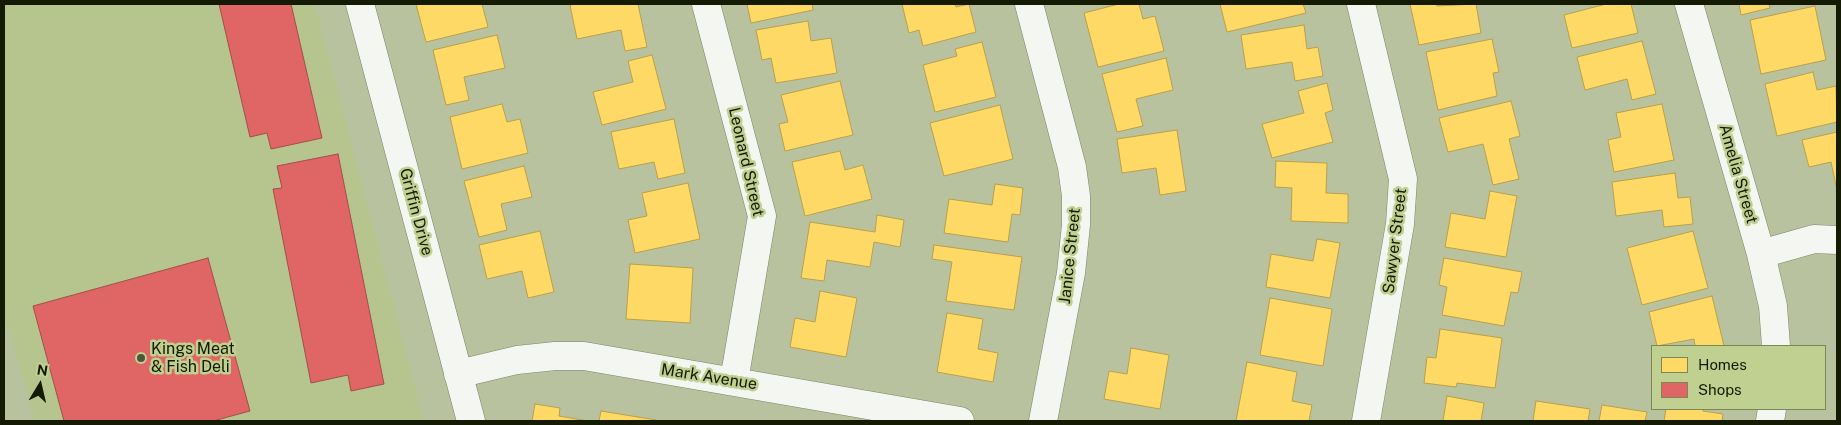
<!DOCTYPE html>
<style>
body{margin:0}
#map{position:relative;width:1841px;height:425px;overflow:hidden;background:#b9c29f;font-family:"Public Sans",sans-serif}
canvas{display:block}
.frame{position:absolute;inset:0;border:5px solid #151a02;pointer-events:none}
.legend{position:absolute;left:1651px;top:345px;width:175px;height:65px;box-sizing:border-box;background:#c0d091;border:1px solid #7c8758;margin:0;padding:6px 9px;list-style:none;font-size:15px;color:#151a02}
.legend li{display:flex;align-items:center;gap:10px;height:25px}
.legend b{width:25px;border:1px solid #7c8758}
.north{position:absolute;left:15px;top:360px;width:50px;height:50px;-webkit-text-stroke:4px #c0d091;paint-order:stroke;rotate:9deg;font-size:14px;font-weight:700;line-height:20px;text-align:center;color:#151a02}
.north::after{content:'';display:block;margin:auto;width:18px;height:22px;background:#151a02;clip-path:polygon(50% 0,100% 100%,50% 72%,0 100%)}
</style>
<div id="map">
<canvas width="1841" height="425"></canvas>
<div class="frame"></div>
<ul class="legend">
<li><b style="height:14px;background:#ffd966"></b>Homes</li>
<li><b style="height:14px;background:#e06666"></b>Shops</li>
</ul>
<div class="north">N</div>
</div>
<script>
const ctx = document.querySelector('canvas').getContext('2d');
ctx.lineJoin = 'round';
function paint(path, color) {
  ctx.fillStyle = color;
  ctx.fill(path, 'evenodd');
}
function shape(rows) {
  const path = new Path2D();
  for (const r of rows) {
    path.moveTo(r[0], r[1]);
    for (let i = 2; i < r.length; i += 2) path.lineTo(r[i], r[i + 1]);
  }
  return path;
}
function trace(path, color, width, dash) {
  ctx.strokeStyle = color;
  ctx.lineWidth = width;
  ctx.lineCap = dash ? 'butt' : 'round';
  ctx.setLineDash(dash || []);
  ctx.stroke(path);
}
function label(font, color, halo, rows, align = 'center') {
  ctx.font = font + ' "Public Sans",sans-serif';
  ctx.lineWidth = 5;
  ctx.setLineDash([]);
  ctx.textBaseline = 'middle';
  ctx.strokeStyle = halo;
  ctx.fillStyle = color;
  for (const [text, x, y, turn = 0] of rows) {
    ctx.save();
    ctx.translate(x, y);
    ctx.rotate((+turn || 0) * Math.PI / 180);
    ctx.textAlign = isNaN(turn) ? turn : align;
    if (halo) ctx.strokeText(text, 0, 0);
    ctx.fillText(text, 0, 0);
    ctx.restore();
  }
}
const built = shape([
 [4,4,315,4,424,421,35,421,4,312]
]);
const homes = shape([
 [416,4,482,4,488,27,426,42,416,4],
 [576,4,638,4,647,47,625,51,621,30,577,39,570,5,576,4],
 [747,4,812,4,813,10,751,23,747,4],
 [902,4,955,4,956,7,969,4,976,32,923,46,919,30,909,33,902,4],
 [1119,4,1139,4,1143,19,1155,16,1164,51,1098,67,1084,13,1119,4],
 [1220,4,1303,4,1306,13,1227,32,1220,4],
 [1410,4,1436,4,1437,6,1476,4,1481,33,1419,45,1410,4],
 [1606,4,1631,4,1638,33,1572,48,1564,15,1606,4],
 [1739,4,1769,4,1770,8,1741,15,1739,4],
 [1815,6,1826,60,1761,74,1750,20,1815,6],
 [808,21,811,41,831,38,837,73,776,83,771,58,762,60,756,30,808,21],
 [1304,25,1307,49,1318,47,1323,76,1295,81,1292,62,1246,69,1241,35,1304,25],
 [497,35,505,68,464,77,469,100,446,105,433,50,497,35],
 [1492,39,1499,72,1493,73,1497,96,1438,110,1426,52,1492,39],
 [1642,41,1656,94,1632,100,1627,79,1585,90,1577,57,1642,41],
 [982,42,996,97,935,112,923,65,957,56,955,49,982,42],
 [652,55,666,109,602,125,593,92,633,82,628,61,652,55],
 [1166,58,1173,90,1136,99,1143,126,1117,132,1102,74,1166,58],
 [1813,72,1817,90,1836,86,1837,122,1777,136,1765,84,1813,72],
 [840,81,853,135,785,151,779,124,788,122,781,95,840,81],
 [1327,83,1333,110,1325,113,1333,142,1272,158,1262,124,1304,113,1298,91,1327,83],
 [1511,101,1520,136,1509,139,1519,179,1493,185,1483,144,1448,152,1439,118,1511,101],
 [502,104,507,122,520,119,528,153,462,169,450,117,502,104],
 [1662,104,1674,160,1614,172,1608,140,1621,137,1616,113,1662,104],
 [1000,105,1013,159,944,176,930,123,1000,105],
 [674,119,685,173,658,179,654,162,619,169,611,132,674,119],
 [1177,130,1186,191,1160,195,1156,168,1122,173,1117,139,1177,130],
 [1837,132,1837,190,1831,162,1809,167,1802,140,1837,132],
 [840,151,845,170,863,165,872,199,805,216,792,162,840,151],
 [1276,161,1327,163,1326,193,1348,194,1348,223,1291,221,1292,188,1275,187,1276,161],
 [524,166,532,197,501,204,507,230,479,237,464,181,524,166],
 [1675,173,1678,198,1690,197,1693,224,1664,227,1662,210,1616,216,1612,182,1675,173],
 [688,183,700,239,635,253,628,220,647,216,642,193,688,183],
 [995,184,1023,188,1020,215,1012,214,1008,242,944,233,949,199,992,205,995,184],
 [1490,191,1517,196,1506,257,1445,247,1451,213,1485,219,1490,191],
 [877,215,904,220,900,247,874,242,870,267,827,260,824,281,801,278,810,222,875,232,877,215],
 [540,231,554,292,528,298,522,271,487,279,479,245,540,231],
 [1693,231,1708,288,1642,305,1627,248,1693,231],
 [1317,239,1340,243,1330,298,1266,287,1271,254,1313,261,1317,239],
 [934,245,1022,257,1014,310,946,301,952,262,932,259,934,245],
 [1444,258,1522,272,1518,293,1511,292,1504,326,1442,315,1447,287,1439,285,1444,258],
 [630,264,693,268,690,323,626,319,630,264],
 [820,291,857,298,846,357,790,347,795,318,815,322,820,291],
 [1712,296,1724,346,1695,346,1694,339,1657,346,1649,312,1712,296],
 [1270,298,1332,309,1323,366,1260,355,1270,298],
 [947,313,983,319,978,349,998,353,993,382,937,372,947,313],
 [1440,329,1502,338,1495,388,1457,383,1456,387,1424,383,1427,357,1436,358,1440,329],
 [1131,348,1169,355,1160,409,1104,399,1109,371,1127,374,1131,348],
 [1247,362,1297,372,1292,401,1312,405,1309,421,1236,421,1247,362],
 [1447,396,1484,403,1481,421,1443,421,1447,396],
 [1536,401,1590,409,1588,421,1533,421,1536,401],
 [535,404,560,408,559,416,588,421,532,421,535,404],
 [1602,405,1647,412,1645,421,1599,421,1602,405],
 [1666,409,1703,409,1703,411,1723,414,1722,421,1664,421,1666,409],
 [601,411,656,420,656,421,599,421,601,411]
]);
const shops = shape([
 [219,4,291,4,322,138,271,149,267,133,250,137,219,4],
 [338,154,384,384,351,391,348,375,311,383,273,189,282,188,277,166,338,154],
 [208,258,250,411,213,421,64,421,33,306,208,258]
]);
const minor = shape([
 [360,4,471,421],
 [706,4,762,216,734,381],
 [1029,4,1072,167,1076,196,1076,225,1071,273,1043,421],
 [1361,4,1403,179,1400,224,1366,421],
 [1689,4,1761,254,1773,306,1776,346],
 [1761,254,1814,239,1837,240],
 [458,374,517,360,555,356,584,356,960,421],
 [1770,421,1772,409]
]);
const markers = [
 [141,358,5,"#4e5539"]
];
const streetNames = [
 ["Leonard Street",746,162,77],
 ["Amelia Street",1738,174,74],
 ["Griffin Drive",416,212,75],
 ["Sawyer Street",1395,241,-83],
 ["Janice Street",1070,256,-84],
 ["Mark Avenue",709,377,9]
];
const poiNames = [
 ["Kings Meat",151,349],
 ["& Fish Deli",151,367]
];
paint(built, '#b6c48d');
paint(homes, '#ffd966');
trace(homes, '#b9a048', 1);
paint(shops, '#e06666');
trace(shops, '#a34f48', 1);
trace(minor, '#7d8369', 29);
trace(minor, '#f4f6f1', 28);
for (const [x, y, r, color] of markers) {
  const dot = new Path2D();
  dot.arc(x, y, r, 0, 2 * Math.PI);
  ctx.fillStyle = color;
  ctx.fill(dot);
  trace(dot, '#c0d091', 2);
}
label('16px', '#151a02', '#c0d091', streetNames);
label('16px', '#151a02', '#c0d091', poiNames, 'left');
</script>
